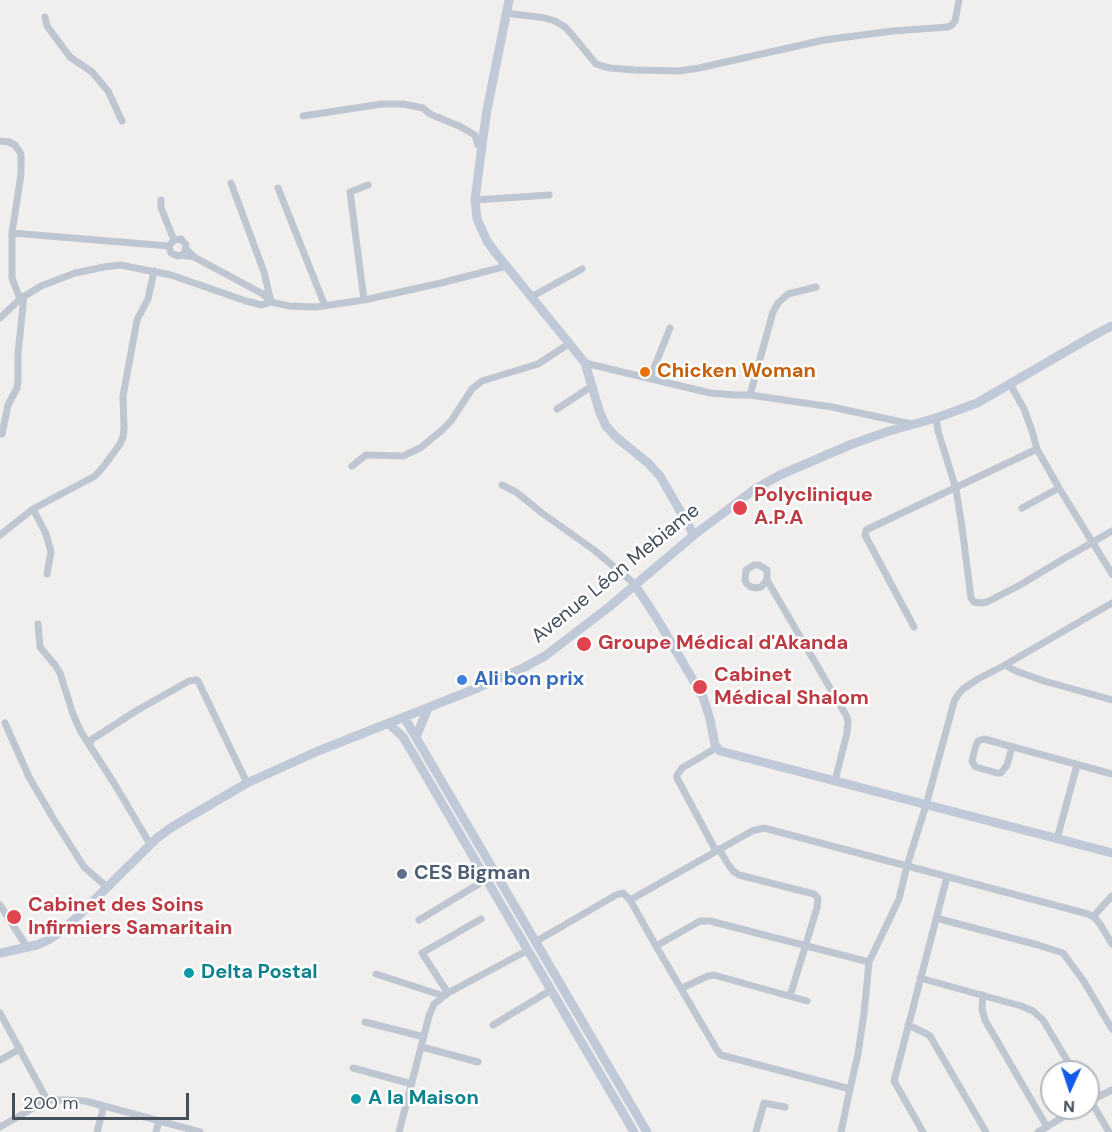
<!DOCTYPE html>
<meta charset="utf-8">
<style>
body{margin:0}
#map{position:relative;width:1112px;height:1132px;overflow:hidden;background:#f1eeee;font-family:"DM Sans",sans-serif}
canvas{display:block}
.north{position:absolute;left:1040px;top:1060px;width:60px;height:60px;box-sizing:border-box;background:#fff;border:2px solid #b5b9be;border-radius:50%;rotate:183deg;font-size:16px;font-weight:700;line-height:24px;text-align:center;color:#454f5c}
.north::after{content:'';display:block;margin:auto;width:21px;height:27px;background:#125ae7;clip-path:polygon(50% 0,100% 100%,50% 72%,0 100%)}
.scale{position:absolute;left:12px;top:1093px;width:177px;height:27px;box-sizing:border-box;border:3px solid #454f5c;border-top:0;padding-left:8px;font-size:18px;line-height:21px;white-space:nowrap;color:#454f5c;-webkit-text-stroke:4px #fff;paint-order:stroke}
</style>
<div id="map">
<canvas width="1112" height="1132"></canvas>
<div class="north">N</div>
<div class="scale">200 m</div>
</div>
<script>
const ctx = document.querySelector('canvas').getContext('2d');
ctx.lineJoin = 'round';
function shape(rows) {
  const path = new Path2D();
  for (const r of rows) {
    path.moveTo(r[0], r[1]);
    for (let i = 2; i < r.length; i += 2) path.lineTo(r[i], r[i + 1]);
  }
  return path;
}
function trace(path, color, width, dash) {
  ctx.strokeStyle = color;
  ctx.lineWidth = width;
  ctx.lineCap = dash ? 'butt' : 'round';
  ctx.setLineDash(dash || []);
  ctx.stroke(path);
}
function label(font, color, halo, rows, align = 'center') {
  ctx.font = font + ' "DM Sans",sans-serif';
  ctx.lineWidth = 5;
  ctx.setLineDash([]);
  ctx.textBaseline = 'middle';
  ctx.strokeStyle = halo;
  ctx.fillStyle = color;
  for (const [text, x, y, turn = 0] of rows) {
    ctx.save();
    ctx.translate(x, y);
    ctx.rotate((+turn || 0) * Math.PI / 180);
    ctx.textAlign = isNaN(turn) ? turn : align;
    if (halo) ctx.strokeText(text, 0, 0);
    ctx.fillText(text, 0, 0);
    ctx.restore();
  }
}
const street = shape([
 [506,13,545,18,555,21,565,27,574,37,596,64,602,66,610,68,635,70,679,71,699,68,824,40,893,31,948,27,952,25,955,21,959,0],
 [45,17,47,26,70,57,92,72,108,91,122,121],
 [303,116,382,104,403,104,423,108,430,114,459,126,475,135,478,145,482,145],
 [0,141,9,142,15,145,21,154,21,174,12,233,12,278,20,299],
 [231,183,264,272,271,302],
 [278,188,325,306],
 [161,200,161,208,174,240],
 [475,200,549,195],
 [12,233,169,246],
 [186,249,194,257,263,294,271,302,289,306,316,307,364,300,441,283,507,266],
 [182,255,185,252,186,245,181,239,174,240,169,246,171,253,178,256,182,255,194,257],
 [531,297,582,269],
 [364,300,350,192,368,185],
 [0,318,20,299,41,286,75,273,104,267,120,265,171,275,246,301,262,305,271,302],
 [585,363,710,393,734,395,750,395,832,407,911,424],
 [650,378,670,328],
 [1010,384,1024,409,1032,431,1037,449,1059,488],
 [750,395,773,312,778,303,788,294,816,287],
 [557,409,592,386],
 [936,418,938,431,956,489,962,527,971,598,974,602,981,603,987,602,1020,585,1060,561,1112,531],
 [0,433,2,434,8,405,17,388,18,381,18,354,24,296],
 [352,466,366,455,403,456,420,448,441,431,451,421,472,389,482,381,538,364,570,343],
 [502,485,516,492,542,513,594,550,630,580,635,585],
 [1022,508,1059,488,1112,574],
 [33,509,46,534,51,552,47,574],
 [0,535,33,509,95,476,104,466,120,444,123,437,124,429,123,396,137,320,148,299,154,271],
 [767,580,761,587,756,588,751,587,747,584,745,580,746,570,754,565,759,565,767,570,767,580,847,717,848,722,847,733,835,781],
 [38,624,40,647,55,665,60,673,73,714,81,732,114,783,150,844],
 [914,627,865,535,866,530,1037,449],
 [1005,665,1112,603],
 [5,723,29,777,53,818,84,867,107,887],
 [90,744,91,740,136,711,189,681,196,680,198,681,247,783],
 [1012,747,1007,765,1001,773,997,773,976,767,974,765,972,761,976,745,978,741,984,739,1112,774],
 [1057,839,1077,765],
 [719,849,728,864,733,871,739,875,814,894,818,898,817,908,790,996],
 [716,851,677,778,677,775,682,768,716,748],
 [630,900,752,831,764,828,1088,914,1094,917,1100,924,1112,944],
 [0,905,27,947],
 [1094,917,1098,911,1112,896],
 [936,918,1038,945,1063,953,1083,980,1112,1029],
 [419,920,487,879],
 [535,942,616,895,623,893,630,900,656,946,717,1050,721,1055,850,1089,858,1054,864,1013,869,962,899,899,907,866,926,805,954,702,957,696,963,689,978,679,1005,665,1016,671,1044,681,1112,700],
 [656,946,700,921,710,921,869,962],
 [376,974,444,996],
 [920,978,1021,1006,1033,1011,1043,1020,1074,1072],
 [682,988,708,976,714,975,807,1001],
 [448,993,422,953,481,919],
 [983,995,982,1009,985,1020,1047,1127],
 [0,1013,47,1100],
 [365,1022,424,1037],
 [493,1025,551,990],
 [908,1025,925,1033,930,1036,986,1132],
 [422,1047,478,1062],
 [0,1060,20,1049],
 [353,1068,412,1084],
 [1088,1096,1109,1132],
 [1088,1102,1112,1090],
 [0,1127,47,1100,69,1100,85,1101,104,1106,200,1132],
 [97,1132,104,1106],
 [156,1132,159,1121],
 [399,1132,429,1016,434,1004,448,993,528,950],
 [756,1132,764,1103,785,1107],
 [841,1132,850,1089],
 [923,1132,894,1081,947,877],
 [1038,1132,1078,1108]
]);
const secondary = shape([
 [509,0,487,110,482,145,475,200,477,219,487,241,495,252,585,363,600,413,606,426,616,437,648,463,660,476,694,535],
 [635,585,656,617,703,697,710,719,715,745,720,751,1112,853],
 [404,717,647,1132],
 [389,724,403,737,412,752,634,1132],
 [416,737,428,708],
 [0,953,37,945,48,940,59,933,77,917,157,838,172,827,247,783,318,751,480,687,523,668,545,656,609,607,694,535,755,489,780,475,852,444,889,431,936,418,977,403,1096,334,1112,326]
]);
const markers = [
 [645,372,6,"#e8710a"],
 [740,508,8,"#e0444e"],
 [584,644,8,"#e0444e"],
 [462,680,6,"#3f7fe0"],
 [700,687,8,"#e0444e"],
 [402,874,6,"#5c6f8a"],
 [14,917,8,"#e0444e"],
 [189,973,6,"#0f9aa8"],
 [356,1099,6,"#0f9aa8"]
];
const foodNames = [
 ["Chicken Woman",657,372]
];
const healthNames = [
 ["Polyclinique",754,496],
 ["A.P.A",754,519],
 ["Groupe Médical d'Akanda",598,644],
 ["Cabinet",714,676],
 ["Médical Shalom",714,699],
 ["Cabinet des Soins",28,906],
 ["Infirmiers Samaritain",28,929]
];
const streetNames = [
 ["Avenue Léon Mebiame",616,574,-39]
];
const shopNames = [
 ["Ali bon prix",474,680]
];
const serviceNames = [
 ["CES Bigman",414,874]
];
const cultureNames = [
 ["Delta Postal",201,973],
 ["A la Maison",368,1099]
];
trace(street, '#bec7d1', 7);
trace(secondary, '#c0c9d8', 9);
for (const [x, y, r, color] of markers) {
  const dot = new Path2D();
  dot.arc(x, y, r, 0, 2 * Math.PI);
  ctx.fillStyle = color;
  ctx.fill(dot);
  trace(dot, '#fff', 2);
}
label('bold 20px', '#c56008', '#fff', foodNames, 'left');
label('bold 20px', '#be3a42', '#fff', healthNames, 'left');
label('20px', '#454f5c', '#fff', streetNames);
label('bold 20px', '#366cbe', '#fff', shopNames, 'left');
label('bold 20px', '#4e5e75', '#fff', serviceNames, 'left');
label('bold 20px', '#0d838f', '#fff', cultureNames, 'left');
</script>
